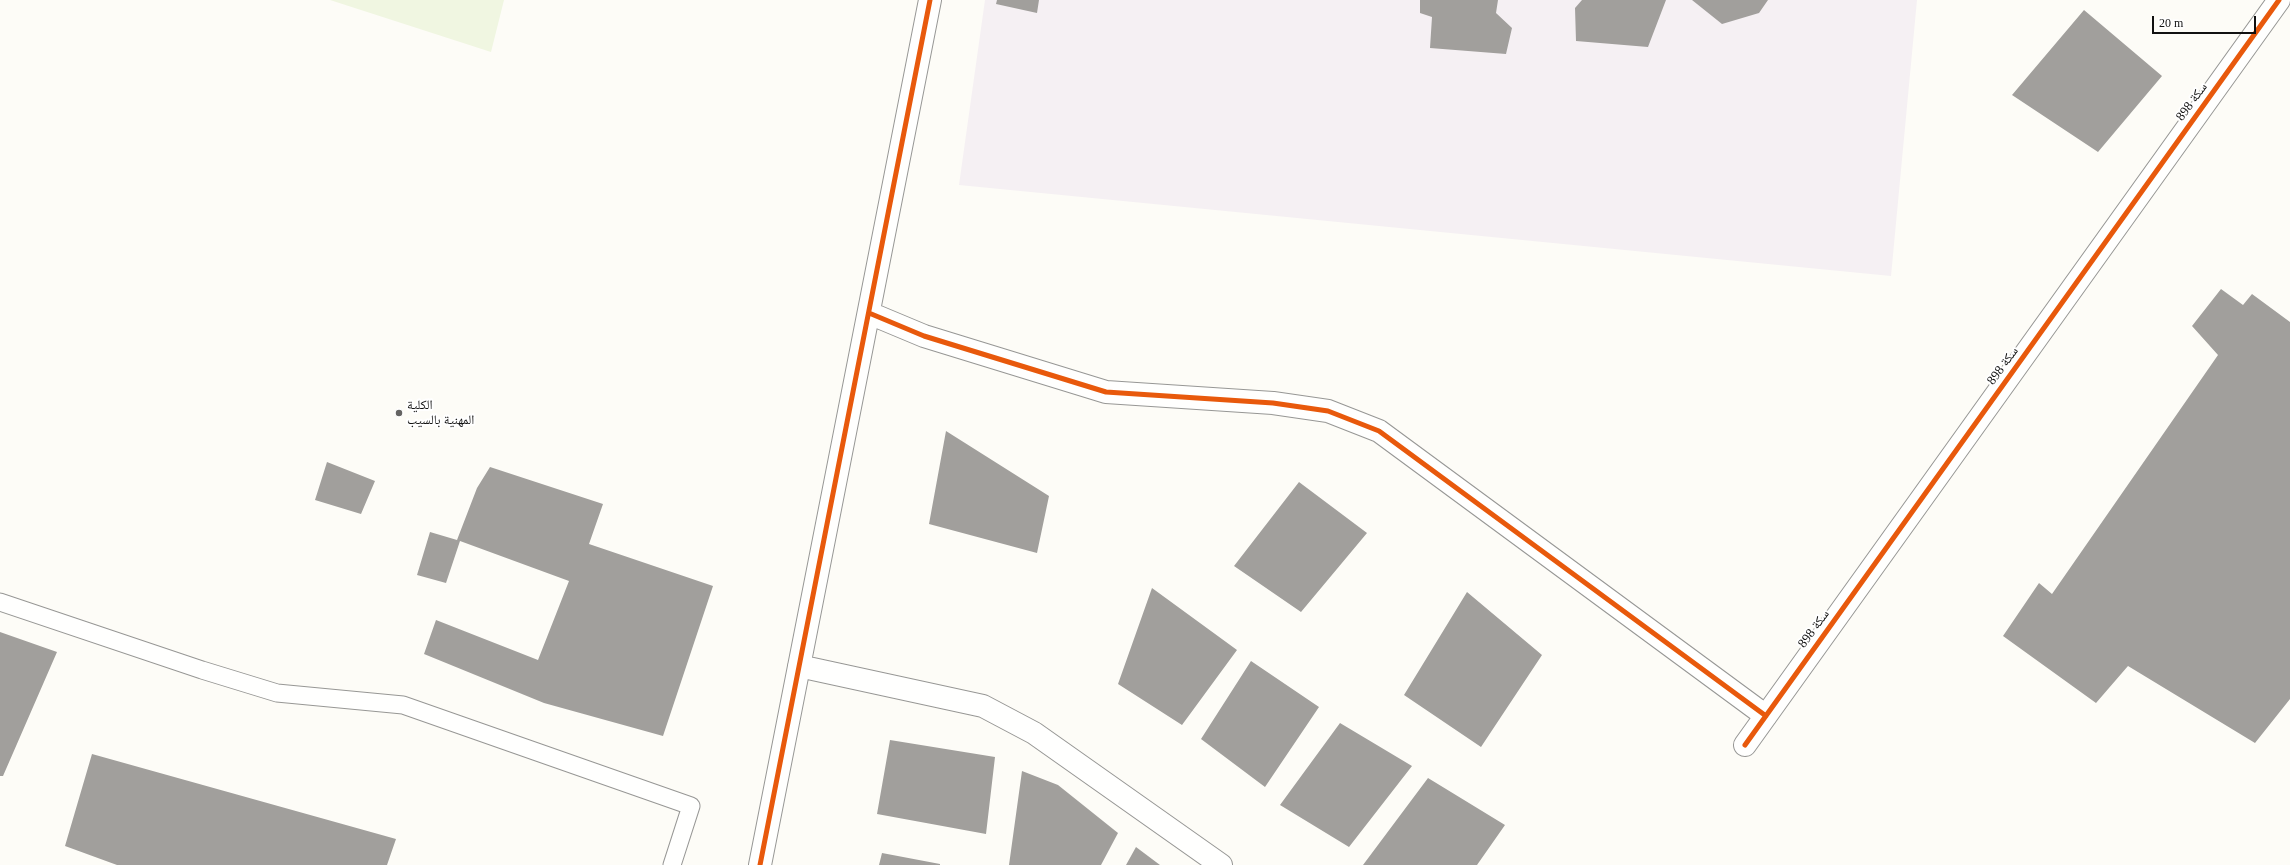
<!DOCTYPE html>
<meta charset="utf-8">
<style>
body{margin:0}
#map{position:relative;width:2290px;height:865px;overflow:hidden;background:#fdfcf7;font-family:"Times New Roman",serif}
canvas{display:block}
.scale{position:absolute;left:2152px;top:16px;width:104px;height:18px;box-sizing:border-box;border:2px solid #111;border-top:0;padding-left:5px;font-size:12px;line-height:14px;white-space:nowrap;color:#111;-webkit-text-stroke:3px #fff;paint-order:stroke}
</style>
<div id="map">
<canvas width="2290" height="865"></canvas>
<div class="scale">20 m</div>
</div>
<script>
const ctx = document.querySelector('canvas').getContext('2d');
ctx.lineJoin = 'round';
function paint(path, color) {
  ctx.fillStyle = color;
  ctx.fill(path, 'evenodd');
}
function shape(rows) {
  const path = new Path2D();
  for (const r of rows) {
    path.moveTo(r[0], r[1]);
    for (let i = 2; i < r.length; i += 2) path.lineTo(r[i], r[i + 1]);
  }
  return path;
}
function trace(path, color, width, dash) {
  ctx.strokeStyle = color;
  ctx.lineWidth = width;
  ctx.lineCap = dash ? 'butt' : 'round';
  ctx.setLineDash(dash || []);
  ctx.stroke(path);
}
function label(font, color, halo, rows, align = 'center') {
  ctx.font = font + ' "Times New Roman","Noto Naskh Arabic",serif';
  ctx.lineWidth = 4;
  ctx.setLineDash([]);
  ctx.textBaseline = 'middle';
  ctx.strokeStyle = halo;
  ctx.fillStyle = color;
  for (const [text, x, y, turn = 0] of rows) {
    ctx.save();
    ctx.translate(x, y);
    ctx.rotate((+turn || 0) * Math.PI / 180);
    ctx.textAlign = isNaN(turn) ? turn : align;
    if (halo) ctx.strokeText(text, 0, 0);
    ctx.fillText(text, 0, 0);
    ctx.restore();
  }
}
const industrial = shape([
 [985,0,1917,0,1891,276,959,185]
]);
const pitch = shape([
 [330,0,504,0,491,52]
]);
const building = shape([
 [997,0,1039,0,1037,13,996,4],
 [1420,0,1498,0,1496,13,1512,28,1506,54,1430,48,1432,17,1420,13],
 [1582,0,1666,0,1648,47,1576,41,1575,8],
 [1692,0,1768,0,1759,13,1722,24],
 [2084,10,2162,76,2098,152,2012,95],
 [2221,289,2243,305,2252,294,2290,322,2290,699,2255,743,2128,666,2096,703,2003,636,2039,583,2052,594,2218,355,2192,326],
 [946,431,1049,496,1037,553,929,524],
 [327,462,375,481,361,514,315,500],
 [490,467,603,504,589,544,713,586,663,736,544,703,424,654,436,620,538,660,569,581,460,541,446,583,417,575,430,532,457,540,477,488],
 [1299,482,1367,533,1301,612,1234,566],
 [1152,588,1237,650,1182,725,1118,684],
 [1467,592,1542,655,1481,747,1404,695],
 [0,632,57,652,3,776,0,776],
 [1251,661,1319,707,1265,787,1201,739],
 [1340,723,1412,766,1349,847,1280,805],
 [890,740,995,757,986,834,877,814],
 [92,754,396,839,387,865,117,865,65,846],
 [1022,771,1058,785,1118,833,1101,865,1009,865],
 [1428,778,1505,825,1477,865,1363,865],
 [1136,847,1160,865,1126,865],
 [882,853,940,864,940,865,879,865]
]);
const service = shape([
 [0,602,202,670,277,693,403,705,691,806,672,865]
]);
const minor = shape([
 [869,313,924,336,1106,392,1273,403,1328,411,1379,431,1766,716],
 [799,666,983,706,1034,733,1221,865],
 [1745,745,2279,0],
 [760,865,930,0]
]);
const cycleway = shape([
 [869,313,924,336,1106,392,1273,403,1328,411,1379,431,1766,716],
 [1745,745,2279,0],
 [760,865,930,0]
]);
const markers = [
 [399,413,4,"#646362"]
];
const streetNames = [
 ["سكة 898",2192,102,-54],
 ["سكة 898",2003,366,-54],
 ["سكة 898",1814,629,-54]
];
const poiNames = [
 ["الكلية",407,406],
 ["المهنية بالسيب",407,421]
];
paint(industrial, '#f5f0f3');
paint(pitch, '#f0f6e1');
paint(building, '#a19f9c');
trace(service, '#979795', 19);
trace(minor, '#979795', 24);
trace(service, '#fffffe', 17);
trace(minor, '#fffffe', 22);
trace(cycleway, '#e8590c', 5);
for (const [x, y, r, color] of markers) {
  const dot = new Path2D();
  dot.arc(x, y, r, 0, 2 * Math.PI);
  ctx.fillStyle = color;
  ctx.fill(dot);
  trace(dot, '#fff', 1.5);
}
label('13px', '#111', '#fff', streetNames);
label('13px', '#111', '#fff', poiNames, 'left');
</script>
